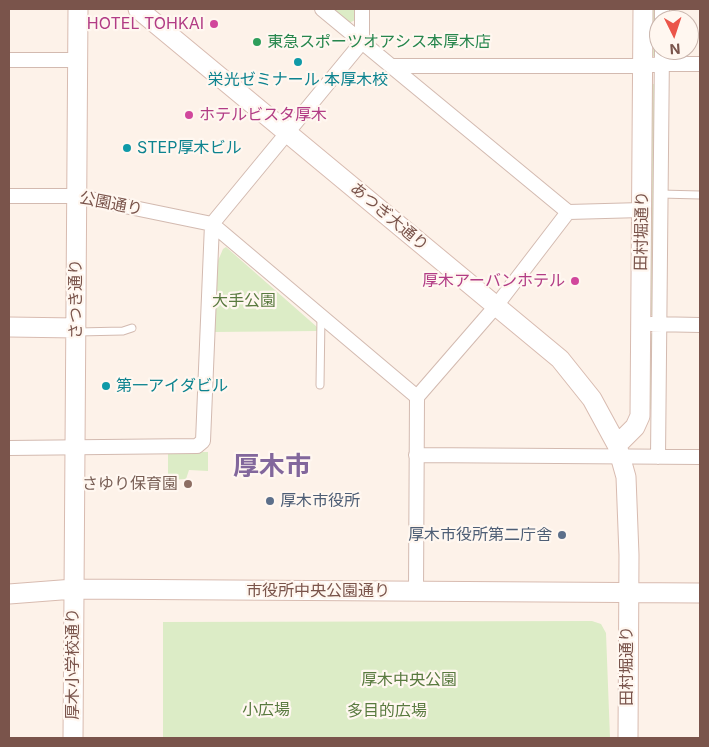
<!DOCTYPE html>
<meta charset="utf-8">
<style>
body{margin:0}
#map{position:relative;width:709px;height:747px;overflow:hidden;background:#fdf2e9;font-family:Inter,sans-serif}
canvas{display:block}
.frame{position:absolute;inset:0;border:10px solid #7a544b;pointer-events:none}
.north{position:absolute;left:649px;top:10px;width:50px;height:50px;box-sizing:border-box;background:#fff7f0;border:1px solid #cab6ae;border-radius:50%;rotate:176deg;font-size:14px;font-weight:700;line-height:20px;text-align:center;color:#7a544b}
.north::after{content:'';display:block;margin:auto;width:18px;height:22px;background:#eb554a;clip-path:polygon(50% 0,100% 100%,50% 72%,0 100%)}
</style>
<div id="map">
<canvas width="709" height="747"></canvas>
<div class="frame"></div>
<div class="north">N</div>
</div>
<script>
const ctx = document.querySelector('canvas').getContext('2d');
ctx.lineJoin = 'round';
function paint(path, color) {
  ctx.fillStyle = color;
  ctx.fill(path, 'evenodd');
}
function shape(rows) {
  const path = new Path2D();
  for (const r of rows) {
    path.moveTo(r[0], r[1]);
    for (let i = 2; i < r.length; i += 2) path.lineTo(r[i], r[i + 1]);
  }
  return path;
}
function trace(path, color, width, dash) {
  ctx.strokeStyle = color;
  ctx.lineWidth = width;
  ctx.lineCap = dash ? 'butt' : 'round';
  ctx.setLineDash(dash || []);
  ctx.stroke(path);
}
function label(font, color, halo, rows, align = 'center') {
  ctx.font = font + ' Inter,"Noto Sans JP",sans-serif';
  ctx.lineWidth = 4.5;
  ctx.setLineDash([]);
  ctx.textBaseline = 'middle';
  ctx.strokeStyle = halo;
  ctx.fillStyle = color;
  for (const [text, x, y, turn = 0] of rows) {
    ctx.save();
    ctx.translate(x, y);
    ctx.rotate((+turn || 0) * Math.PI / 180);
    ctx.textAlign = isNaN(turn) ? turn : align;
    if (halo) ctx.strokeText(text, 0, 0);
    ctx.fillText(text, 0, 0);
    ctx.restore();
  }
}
const green = shape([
 [332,9,355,9,355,20,349,23],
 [650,9,657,9,656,56,650,56],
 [650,84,657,84,656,315,649,315],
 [226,247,317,327,317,331,214,332,217,263,223,249],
 [648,334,654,334,653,410,647,409],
 [168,452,208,452,208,471,189,470,186,479,168,480],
 [592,621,601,624,606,633,610,738,163,738,163,622]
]);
const lane = shape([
 [660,194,700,195],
 [78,332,123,331,132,328],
 [320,385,321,316]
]);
const street = shape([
 [322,9,568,212],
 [662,20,662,9],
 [9,60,77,60],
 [392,66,643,66,661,64,700,64],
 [9,196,76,196,212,224,417,397],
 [651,324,700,325],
 [9,448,197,446,203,441,212,224,362,42,362,9],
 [416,455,700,457],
 [658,457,662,50],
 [416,592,417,397,496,306,568,212,642,210]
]);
const secondary = shape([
 [138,9,560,359,592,399,617,445,626,477,629,555,628,738],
 [9,327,76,328],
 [617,445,635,427,640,416,643,9],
 [9,594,74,589,700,593],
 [73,738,78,9]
]);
const markers = [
 [214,24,5,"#d1479c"],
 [257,42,5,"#2e9e5b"],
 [298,62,5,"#0f9aa8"],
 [189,115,5,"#d1479c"],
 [127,148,5,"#0f9aa8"],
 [575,281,5,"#d1479c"],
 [106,386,5,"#0f9aa8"],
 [188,484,5,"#8d6e63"],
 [270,501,5,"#5c6f8a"],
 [562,535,5,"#5c6f8a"]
];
const hotelNames = [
 ["HOTEL TOHKAI",204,24],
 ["ホテルビスタ厚木",199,115,"left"],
 ["厚木アーバンホテル",565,281]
];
const leisureNames = [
 ["東急スポーツオアシス本厚木店",267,42]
];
const cultureNames = [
 ["栄光ゼミナール 本厚木校",298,80,"center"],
 ["STEP厚木ビル",137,148],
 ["第一アイダビル",116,386]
];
const streetNames = [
 ["公園通り",111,204,11],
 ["あつぎ大通り",389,217,40],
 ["田村堀通り",642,231,-89],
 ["さつき通り",76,299,-90],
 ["市役所中央公園通り",318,591],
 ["厚木小学校通り",73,664,-90],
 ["田村堀通り",627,666,-90]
];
const parkNames = [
 ["大手公園",244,301],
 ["厚木中央公園",409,680],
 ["小広場",266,710],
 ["多目的広場",387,711]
];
const educationNames = [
 ["さゆり保育園",178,484]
];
const serviceNames = [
 ["厚木市役所",280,501],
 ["厚木市役所第二庁舎",552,535,"right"]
];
const townNames = [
 ["厚木市",272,467]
];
paint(green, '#dcecc6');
trace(lane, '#d3bab0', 9);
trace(street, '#d3bab0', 16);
trace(secondary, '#d8bbb0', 21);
trace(lane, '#fff', 7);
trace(street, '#fff', 14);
trace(secondary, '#fff', 19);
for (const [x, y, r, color] of markers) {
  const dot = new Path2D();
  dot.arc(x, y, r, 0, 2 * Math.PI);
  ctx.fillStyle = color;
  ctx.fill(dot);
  trace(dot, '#fff7f0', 2);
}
label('16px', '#b23c85', '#fff7f0', hotelNames, 'right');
label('16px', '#27864d', '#fff7f0', leisureNames, 'left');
label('16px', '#0d838f', '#fff7f0', cultureNames, 'left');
label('16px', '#7a544b', '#fff7f0', streetNames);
label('16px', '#597a3f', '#fff7f0', parkNames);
label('16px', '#785e54', '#fff7f0', educationNames, 'right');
label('16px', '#4e5e75', '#fff7f0', serviceNames, 'left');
label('bold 26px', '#82679c', '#fff7f0', townNames);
</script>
